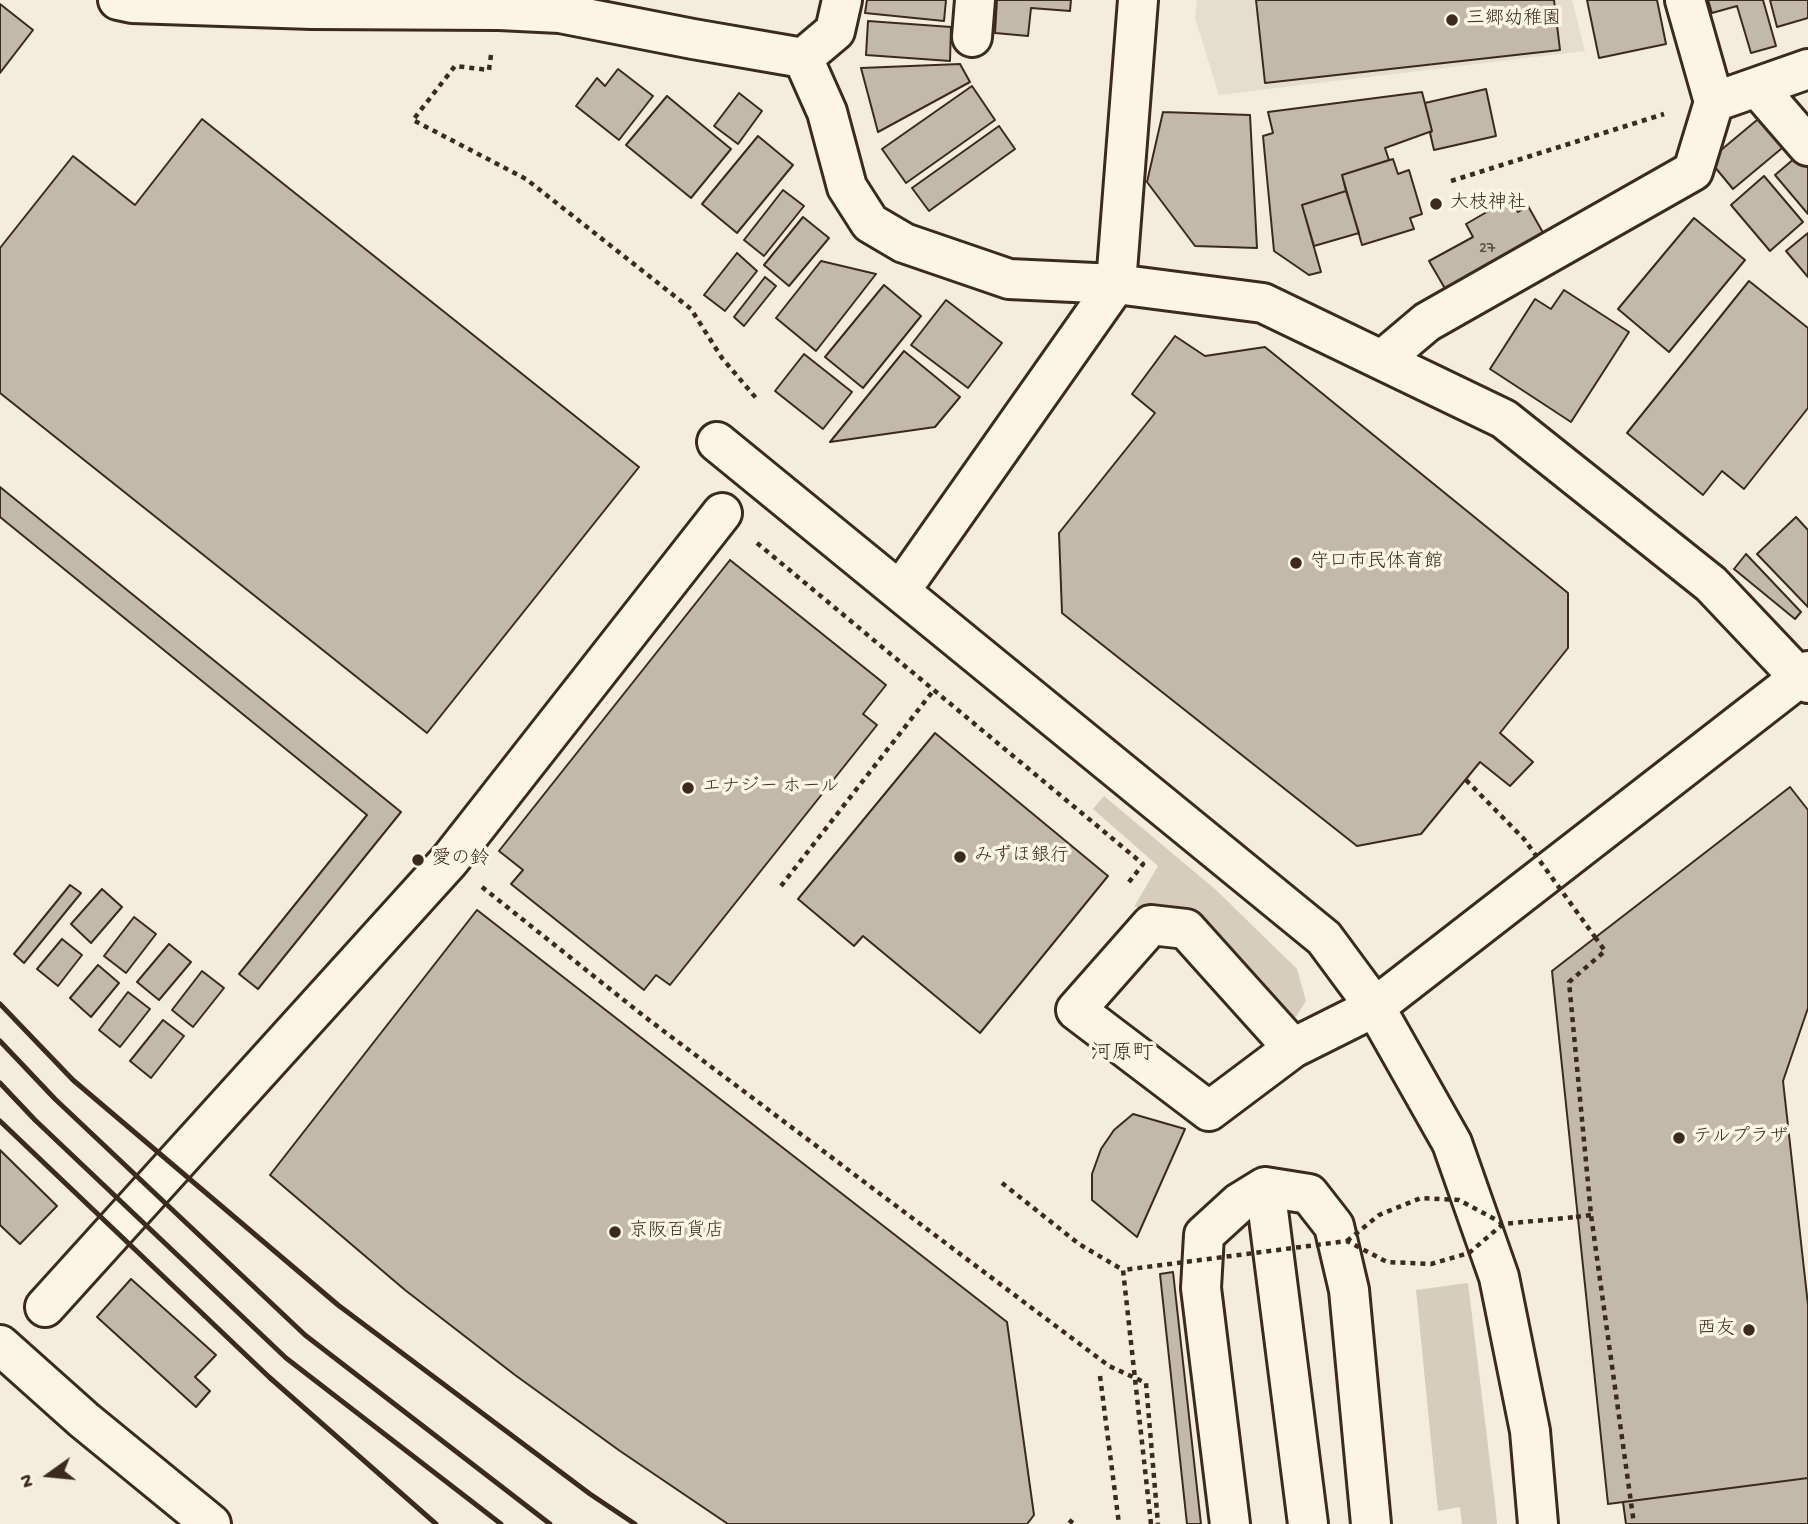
<!DOCTYPE html>
<meta charset="utf-8">
<style>
body{margin:0}
#map{position:relative;width:1808px;height:1524px;overflow:hidden;background:#f4eddd;font-family:"Gochi Hand",sans-serif}
canvas{display:block}
.north{position:absolute;left:14px;top:1440px;width:70px;height:70px;-webkit-text-stroke:5px #fcf5e5;paint-order:stroke;rotate:255deg;font-size:19px;font-weight:700;line-height:28px;text-align:center;color:#3b2a1e}
.north::after{content:'';display:block;margin:auto;width:24px;height:32px;background:#3b2a1e;clip-path:polygon(50% 0,100% 100%,50% 72%,0 100%)}
</style>
<div id="map">
<canvas width="1808" height="1524"></canvas>
<div class="north">N</div>
</div>
<script>
const ctx = document.querySelector('canvas').getContext('2d');
ctx.lineJoin = 'round';
function paint(path, color) {
  ctx.fillStyle = color;
  ctx.fill(path, 'evenodd');
}
function shape(rows) {
  const path = new Path2D();
  for (const r of rows) {
    path.moveTo(r[0], r[1]);
    for (let i = 2; i < r.length; i += 2) path.lineTo(r[i], r[i + 1]);
  }
  return path;
}
function trace(path, color, width, dash) {
  ctx.strokeStyle = color;
  ctx.lineWidth = width;
  ctx.lineCap = dash ? 'butt' : 'round';
  ctx.setLineDash(dash || []);
  ctx.stroke(path);
}
function label(font, color, halo, rows, align = 'center') {
  ctx.font = font + ' "Gochi Hand","Klee One",sans-serif';
  ctx.lineWidth = 7;
  ctx.setLineDash([]);
  ctx.textBaseline = 'middle';
  ctx.strokeStyle = halo;
  ctx.fillStyle = color;
  for (const [text, x, y, turn = 0] of rows) {
    ctx.save();
    ctx.translate(x, y);
    ctx.rotate((+turn || 0) * Math.PI / 180);
    ctx.textAlign = isNaN(turn) ? turn : align;
    if (halo) ctx.strokeText(text, 0, 0);
    ctx.fillText(text, 0, 0);
    ctx.restore();
  }
}
const built = shape([
 [1197,0,1572,0,1585,51,1219,95,1195,18]
]);
const green = shape([
 [1104,796,1215,889,1297,969,1306,1001,1292,1023,1185,907,1134,907,1158,866,1093,809],
 [1468,1283,1495,1503,1497,1524,1462,1524,1460,1507,1438,1511,1416,1290]
]);
const building = shape([
 [867,0,946,0,944,21,865,13,867,0],
 [997,0,1071,0,1070,11,1031,8,1028,36,995,33,997,0],
 [1256,0,1554,0,1560,50,1265,83,1256,0],
 [1587,0,1657,0,1666,44,1599,58,1587,0],
 [1708,0,1763,0,1776,46,1751,53,1737,6,1712,13,1708,0],
 [1770,0,1808,0,1808,18,1777,27,1770,0],
 [0,4,33,30,0,73,0,4],
 [868,21,951,27,950,61,866,55,868,21],
 [960,64,970,82,878,132,861,68,960,64],
 [618,69,653,96,619,140,576,106,597,78,605,86,618,69],
 [972,86,995,120,906,183,882,149,972,86],
 [1486,89,1496,136,1434,150,1430,133,1432,131,1425,103,1486,89],
 [1422,92,1432,131,1385,148,1389,160,1342,175,1346,191,1302,205,1321,272,1309,275,1274,251,1263,136,1273,133,1268,112,1422,92],
 [739,93,762,111,738,144,714,126,739,93],
 [667,96,731,149,691,198,626,145,667,96],
 [1163,112,1250,115,1257,248,1195,246,1147,182,1163,112],
 [1763,115,1787,144,1733,189,1709,160,1763,115],
 [202,119,639,467,427,733,0,393,0,248,73,156,135,205,202,119],
 [999,126,1015,149,929,211,912,188,999,126],
 [758,136,793,165,737,233,702,204,758,136],
 [1802,152,1808,159,1808,214,1775,175,1802,152],
 [1393,159,1398,174,1409,170,1422,214,1410,218,1414,229,1362,245,1342,175,1393,159],
 [1764,176,1803,222,1770,251,1731,205,1764,176],
 [783,190,804,206,764,256,744,240,783,190],
 [1346,191,1359,233,1314,246,1302,205,1346,191],
 [1511,198,1518,212,1528,206,1546,238,1447,292,1429,261,1473,237,1466,224,1511,198],
 [803,217,829,238,789,286,764,265,803,217],
 [1694,218,1745,260,1669,352,1618,309,1694,218],
 [1808,233,1808,277,1786,251,1808,233],
 [737,253,757,271,725,311,704,295,737,253],
 [821,261,876,274,816,351,776,318,821,261],
 [765,277,776,286,744,326,734,317,765,277],
 [1749,281,1808,328,1808,408,1744,489,1722,471,1703,495,1627,433,1749,281],
 [884,285,921,316,863,388,825,357,884,285],
 [1564,290,1629,332,1571,422,1490,369,1535,299,1551,309,1564,290],
 [946,300,1002,343,968,388,911,345,946,300],
 [1175,336,1205,356,1265,347,1568,593,1568,648,1500,733,1533,762,1510,786,1480,762,1421,834,1357,846,1062,613,1059,533,1155,413,1132,394,1175,336],
 [904,351,960,397,935,427,830,442,904,351],
 [804,354,852,392,823,429,775,391,804,354],
 [0,487,401,812,258,989,239,974,367,815,0,517,0,487],
 [1796,517,1808,530,1808,607,1757,554,1796,517],
 [1746,554,1801,612,1795,619,1734,569,1746,554],
 [730,560,886,685,863,714,877,725,670,985,656,975,644,990,511,884,523,870,499,851,730,560],
 [935,733,1108,876,980,1033,863,936,854,946,798,899,935,733],
 [1790,787,1808,810,1808,1008,1783,1081,1808,1305,1808,1478,1608,1504,1552,971,1790,787],
 [70,885,81,893,24,963,14,954,70,885],
 [102,889,122,907,91,943,71,924,102,889],
 [477,910,1007,1322,1034,1515,1027,1524,728,1524,620,1451,515,1375,405,1290,270,1175,477,910],
 [134,917,156,934,126,973,104,956,134,917],
 [62,939,82,955,58,986,37,969,62,939],
 [169,944,191,962,159,1000,137,982,169,944],
 [98,965,119,983,91,1017,70,998,98,965],
 [202,971,224,988,193,1027,172,1010,202,971],
 [128,992,150,1009,120,1047,99,1030,128,992],
 [163,1020,184,1036,151,1078,130,1061,163,1020],
 [1133,1114,1185,1129,1137,1237,1092,1200,1092,1174,1101,1149,1114,1130,1133,1114],
 [0,1150,57,1206,20,1244,0,1225,0,1150],
 [1173,1272,1201,1524,1187,1524,1160,1274,1173,1272],
 [131,1279,216,1355,195,1377,210,1391,196,1407,97,1317,131,1279],
 [1808,1478,1808,1524,1626,1524,1623,1502,1808,1478]
]);
const path = shape([
 [491,55,489,70,455,66,413,120,526,179,691,309,722,358,756,398],
 [1451,181,1664,114],
 [757,543,1143,864,1126,886],
 [781,886,933,691],
 [482,887,645,1017,1109,1366,1146,1383,1158,1524],
 [1595,937,1605,951,1569,982,1591,1215,1634,1524],
 [1002,1183,1079,1244,1123,1270],
 [1576,1217,1591,1215],
 [1100,1376,1119,1524],
 [1069,1520,1074,1524]
]);
const minor = shape([
 [118,0,132,3,312,9,499,10,560,13,693,39,803,58,827,112,847,187,870,223,904,243,1009,279,1116,284,1263,303,1504,419,1711,584,1798,676,1808,683],
 [1685,0,1714,102],
 [972,37,975,0],
 [803,58,835,31,842,0],
 [1757,87,1808,146],
 [1382,360,1427,322,1693,171,1714,102,1808,69],
 [717,442,1324,938,1375,1007,1452,1143,1499,1277,1530,1431,1538,1524],
 [900,591,1116,284,1138,0],
 [1293,1048,1186,929,1151,925,1076,1010,1209,1111,1293,1048,1375,1007,1808,671],
 [1265,1187,1308,1524],
 [45,1307,449,861,722,513],
 [0,1345,84,1420,211,1524],
 [1230,1524,1201,1288,1204,1235,1239,1203,1265,1187,1309,1194,1334,1226,1349,1290,1371,1524]
]);
const rail = shape([
 [0,1004,73,1080,338,1305,590,1494,635,1524],
 [0,1041,55,1099,305,1335,550,1524],
 [0,1083,35,1120,286,1358,501,1524],
 [0,1121,269,1377,436,1524]
]);
const pathBridge = shape([
 [1466,780,1524,839,1595,937],
 [1347,1241,1379,1215,1421,1198,1459,1200,1502,1223],
 [1151,1524,1123,1270,1347,1241,1387,1262,1431,1264,1469,1253,1503,1224,1576,1217]
]);
const markers = [
 [1452,20,7,"#3b2a1e"],
 [1436,204,7,"#3b2a1e"],
 [1296,563,7,"#3b2a1e"],
 [688,788,7,"#3b2a1e"],
 [960,857,7,"#3b2a1e"],
 [418,860,7,"#3b2a1e"],
 [1679,1138,7,"#3b2a1e"],
 [615,1232,7,"#3b2a1e"],
 [1749,1330,7,"#3b2a1e"]
];
const numberNames = [
 ["27",1487,250]
];
const poiNames = [
 ["三郷幼稚園",1466,20],
 ["大枝神社",1450,204],
 ["守口市民体育館",1310,563],
 ["エナジー ホール",702,788],
 ["みずほ銀行",974,857],
 ["愛の鈴",432,860],
 ["テルプラザ",1693,1138],
 ["京阪百貨店",629,1232],
 ["西友",1735,1330,"right"]
];
const neighbourhoodNames = [
 ["河原町",1122,1055]
];
paint(built, '#e5ddce');
paint(green, '#d6cdbd');
paint(building, '#c3b9aa');
trace(building, '#3b2a1e', 2);
trace(minor, '#3b2a1e', 44);
trace(path, '#3b2a1e', 4.5, [5, 5]);
trace(minor, '#fcf5e5', 38);
trace(rail, '#3b2a1e', 5);
trace(pathBridge, '#3b2a1e', 4.5, [5, 5]);
for (const [x, y, r, color] of markers) {
  const dot = new Path2D();
  dot.arc(x, y, r, 0, 2 * Math.PI);
  ctx.fillStyle = color;
  ctx.fill(dot);
  trace(dot, '#fcf5e5', 2.5);
}
label('16px', '#5d4e41', null, numberNames);
label('19px', '#3b2a1e', '#fcf5e5', poiNames, 'left');
label('21px', '#3b2a1e', '#fcf5e5', neighbourhoodNames);
</script>
